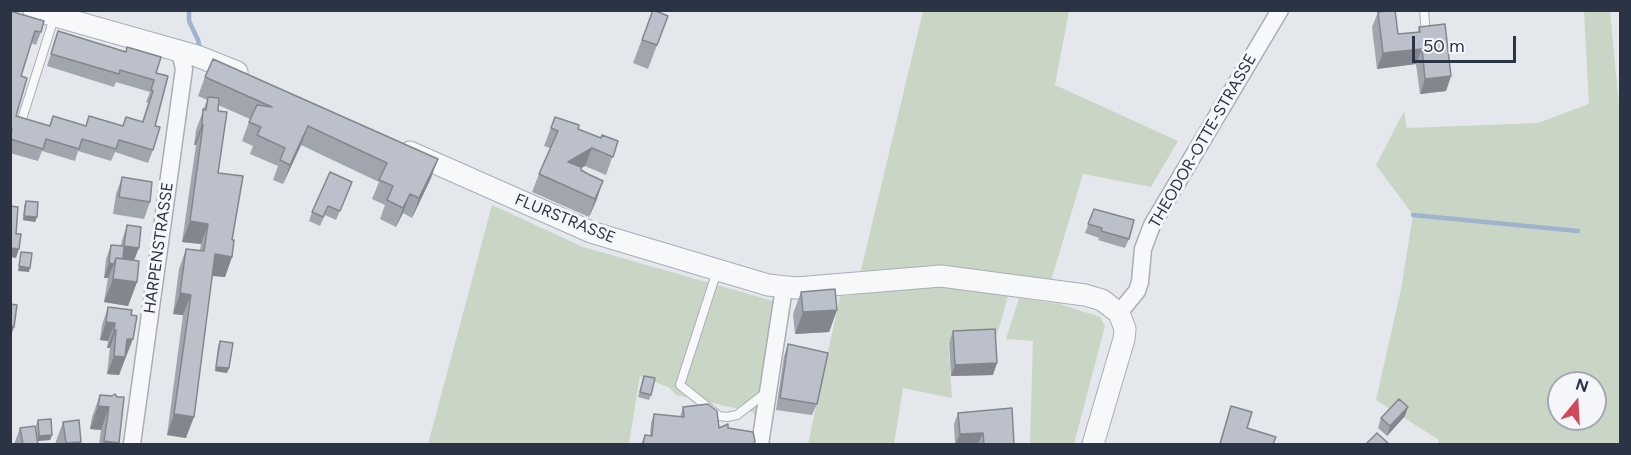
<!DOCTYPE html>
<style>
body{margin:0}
#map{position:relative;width:1631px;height:455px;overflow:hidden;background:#e4e7ec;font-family:Figtree,sans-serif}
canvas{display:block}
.frame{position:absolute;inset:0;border:12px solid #2b3445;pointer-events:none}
.north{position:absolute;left:1547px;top:371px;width:60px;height:60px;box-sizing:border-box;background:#f4f6f9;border:2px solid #a4a8b1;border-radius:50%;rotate:18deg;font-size:16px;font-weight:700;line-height:24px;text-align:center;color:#2b3445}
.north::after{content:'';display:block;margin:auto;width:21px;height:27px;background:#d1495b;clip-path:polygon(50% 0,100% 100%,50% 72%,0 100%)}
.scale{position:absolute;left:1412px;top:36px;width:104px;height:27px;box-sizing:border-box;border:3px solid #2b3445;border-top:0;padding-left:8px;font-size:18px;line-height:21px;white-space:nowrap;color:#2b3445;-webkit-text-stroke:4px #f4f6f9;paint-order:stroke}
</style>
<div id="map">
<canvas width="1631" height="455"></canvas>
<div class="frame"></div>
<div class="north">N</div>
<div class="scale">50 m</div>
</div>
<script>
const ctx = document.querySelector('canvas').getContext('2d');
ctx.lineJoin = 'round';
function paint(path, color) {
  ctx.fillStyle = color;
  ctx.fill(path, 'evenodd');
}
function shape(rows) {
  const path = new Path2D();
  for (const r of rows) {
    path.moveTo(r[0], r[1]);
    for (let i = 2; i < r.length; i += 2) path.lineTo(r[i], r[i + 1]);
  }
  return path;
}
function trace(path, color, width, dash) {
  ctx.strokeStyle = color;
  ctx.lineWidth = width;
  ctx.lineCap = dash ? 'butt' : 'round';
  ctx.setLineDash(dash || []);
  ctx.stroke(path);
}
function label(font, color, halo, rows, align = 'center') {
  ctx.font = font + ' Figtree,sans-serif';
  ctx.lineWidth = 6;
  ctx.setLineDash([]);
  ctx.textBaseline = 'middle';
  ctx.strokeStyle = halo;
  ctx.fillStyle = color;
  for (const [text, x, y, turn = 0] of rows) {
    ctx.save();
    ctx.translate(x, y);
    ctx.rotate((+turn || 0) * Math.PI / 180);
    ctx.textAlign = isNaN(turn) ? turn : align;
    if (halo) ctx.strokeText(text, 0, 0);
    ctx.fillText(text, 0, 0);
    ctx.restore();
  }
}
const green = shape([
 [923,11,1069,11,1055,85,1178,141,1151,187,1083,174,1051,281,1013,279,996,338,948,341,952,398,903,388,894,444,808,444,840,296,855,295],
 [1584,11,1610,11,1620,116,1620,444,1437,444,1439,440,1376,400,1401,289,1413,215,1376,165,1404,111,1407,128,1538,123,1589,104],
 [1559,383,1595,383,1595,419,1559,419],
 [492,205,583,247,777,302,756,419,753,412,676,395,670,388,640,376,629,444,428,444],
 [1019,298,1060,304,1100,317,1105,326,1074,444,1030,444,1033,341,1006,339]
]);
const stream = shape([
 [189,10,189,21,198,40,200,48],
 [1413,215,1578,231]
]);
const service = shape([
 [1424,10,1426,36],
 [22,119,54,18],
 [717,271,680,385,719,416,727,417,737,415,768,391]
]);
const minor = shape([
 [1119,313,1137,291,1140,282,1143,249,1152,225,1280,10],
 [132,444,184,69,180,51],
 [760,444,784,288]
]);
const tertiary = shape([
 [34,10,197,56,237,72],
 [410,152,591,232,768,285,796,288,941,276,1085,295,1102,300,1119,313,1125,329,1124,339,1093,444]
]);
const wall = shape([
 [653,10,660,10,660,12,668,16,648,69,633,63],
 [10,11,41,32,36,45,31,43,21,76,16,116,49,126,53,116,86,126,89,116,122,126,142,122,148,103,146,102,150,92,116,82,114,87,47,66,58,31,156,73,155,126,153,150,148,163,115,152,111,161,78,151,75,161,42,151,38,161,10,153],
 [1378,12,1398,34,1418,32,1419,27,1451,76,1446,91,1420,94,1416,64,1377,69,1372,27],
 [205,77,431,178,412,218,403,213,396,227,380,219,385,205,372,199,379,182,301,145,283,184,273,180,278,166,250,154,253,146,242,141,250,119,218,105,218,173,232,240,232,257,225,277,212,276,186,438,167,435,183,315,173,314,179,269,186,249,200,250,201,244,182,242,196,145,194,145,196,130,207,100,198,96],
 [555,117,578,129,601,138,618,141,606,175,585,166,581,168,581,170,588,174,597,199,589,217,532,192,539,174,550,148,544,146],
 [122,177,150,202,144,219,113,214,116,194],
 [352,182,336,220,325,215,320,226,309,221,312,212],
 [26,201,37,217,35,222,23,220,24,206],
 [1094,209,1129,239,1125,248,1098,240,1099,238,1085,233],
 [127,225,134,260,137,282,128,306,104,302,108,278,104,278,106,259,111,245,121,246,122,240],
 [801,292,837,310,829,332,795,334,793,314],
 [108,307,126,357,125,357,119,375,107,374,110,348,107,348,108,341,100,340,102,325],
 [953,331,993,375,951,376,949,343],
 [220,341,229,368,227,373,215,371,218,346],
 [788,344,817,404,812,415,776,410,784,356],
 [644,376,651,395,649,400,638,397],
 [100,395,112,396,119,444,99,444,101,430,90,429,92,417],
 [1231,406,1247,428,1273,444,1219,444],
 [683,407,719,428,728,428,754,444,641,444,645,435,650,436,651,423,654,414,680,417],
 [958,413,1014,444,955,444,954,424],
 [1405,416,1387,436,1378,428,1381,418],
 [38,420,52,435,50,440,37,441,38,444,14,444,20,428,37,438,36,425],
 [63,422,80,444,55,444]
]);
const shadedWall = shape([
 [1422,49,1416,64,1377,69,1383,53],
 [1451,76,1446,91,1420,94,1425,79],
 [202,124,203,125,196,145,194,145],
 [308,126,301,145,283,184,290,165],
 [592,148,585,166,562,179,568,162],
 [438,159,431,178,412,218,419,198],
 [603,181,597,199,589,217,595,199],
 [410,194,403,213,396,227,403,208],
 [24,216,37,217,35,222,23,220],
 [190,221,208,224,201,244,182,242],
 [124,246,139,248,133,263,119,261],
 [10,248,19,249,16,258,10,257],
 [215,254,232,257,225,277,207,275],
 [109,263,114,264,108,278,104,278],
 [19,266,30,268,29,272,18,271],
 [113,279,137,282,128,306,104,302],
 [180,293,191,295,183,315,173,314],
 [837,310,829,332,795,334,803,312],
 [106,322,115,323,108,341,100,340],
 [10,326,14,327,11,336,10,335],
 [114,330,116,330,110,348,107,348],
 [127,339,133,339,119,375,107,374,114,356],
 [997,363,993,375,951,376,955,365],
 [216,367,229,368,227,373,215,371],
 [98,406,109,407,101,430,90,429],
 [1408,407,1405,416,1387,436,1390,426],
 [174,414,194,417,186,438,167,435],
 [983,433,978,444,956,444,960,434],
 [52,435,50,440,37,441,39,436],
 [104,441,119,443,119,444,103,444],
 [81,442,80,444,65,444,66,443]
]);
const building = shape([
 [653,10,668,16,657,45,642,40,653,10],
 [1395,10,1398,34,1420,32,1419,27,1445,24,1451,76,1425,79,1422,49,1383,53,1378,12,1395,10],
 [10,11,44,21,41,32,35,31,21,76,27,78,16,116,50,126,53,116,86,126,89,116,123,126,126,117,143,122,153,91,151,90,154,80,120,70,119,74,51,54,58,31,126,52,127,47,161,57,156,73,168,76,155,126,160,127,153,150,119,140,116,149,82,139,79,149,46,139,43,149,10,139,12,129,10,129,10,11],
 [213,59,438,159,419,198,410,194,403,208,387,200,393,186,379,180,387,163,308,126,290,165,280,160,285,148,257,135,261,127,249,122,257,105,272,107,205,77,213,59],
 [208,97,219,98,218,111,227,112,218,173,243,176,232,240,234,240,232,257,215,254,194,417,174,414,191,295,180,293,186,249,204,251,208,224,190,221,203,125,202,124,203,109,206,110,208,97],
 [555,117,579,125,578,129,601,138,602,135,618,141,613,157,592,148,568,162,581,167,581,170,588,174,603,181,595,199,539,174,558,131,551,128,555,117],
 [330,172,352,182,340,211,328,206,323,217,312,212,330,172],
 [122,177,152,182,150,202,119,197,122,177],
 [26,201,38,202,37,217,24,216,26,201],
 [10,206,18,207,16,234,21,234,19,249,10,248,10,206],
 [1094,209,1134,220,1129,239,1101,231,1102,228,1088,224,1094,209],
 [127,225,141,227,139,248,124,246,123,259,116,258,114,264,109,263,111,245,124,246,127,225],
 [21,252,32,253,30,268,19,266,21,252],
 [116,258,139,261,137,282,113,279,116,258],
 [835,289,837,310,803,312,801,292,835,289],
 [10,304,17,305,14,327,10,326,10,304],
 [108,307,132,310,131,315,137,316,133,339,127,339,125,357,114,356,116,330,114,330,115,323,106,322,108,307],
 [995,329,997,363,955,365,953,331,995,329],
 [220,341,233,343,229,368,216,367,220,341],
 [788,344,828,353,817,404,780,398,788,344],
 [644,376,655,378,651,395,640,392,644,376],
 [115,394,117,397,124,397,119,443,104,441,109,407,98,406,100,395,112,396,115,394],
 [1399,399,1408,407,1390,426,1381,418,1399,399],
 [708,404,717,411,719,428,728,424,728,428,753,432,755,441,754,444,643,444,645,435,652,436,654,414,684,417,683,407,708,404],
 [1231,406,1252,412,1247,428,1276,437,1273,444,1220,444,1231,406],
 [1012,408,1014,444,984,444,983,433,960,434,958,413,1012,408],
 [51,419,52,435,39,436,38,420,51,419],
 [79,420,81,442,66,443,63,422,79,420],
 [35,426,38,444,23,444,20,428,35,426],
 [1377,433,1389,444,1366,444,1377,433]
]);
const streetNames = [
 ["THEODOR-OTTE-STRASSE",1203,141,-60],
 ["FLURSTRASSE",565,219,22],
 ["HARPENSTRASSE",159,248,-82]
];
paint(green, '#c9d6c5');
trace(stream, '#9fb4cc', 4.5);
trace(service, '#a9aeb7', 10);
trace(minor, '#a9aeb7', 19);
trace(tertiary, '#a9aeb7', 23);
trace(service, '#f7f8fa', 8);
trace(minor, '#f7f8fa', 16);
trace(tertiary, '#f7f8fa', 21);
paint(wall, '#a1a5ae');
paint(shadedWall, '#83868d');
paint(building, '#bbc0ca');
trace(building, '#83868d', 1.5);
label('16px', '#2b3445', '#f4f6f9', streetNames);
</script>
